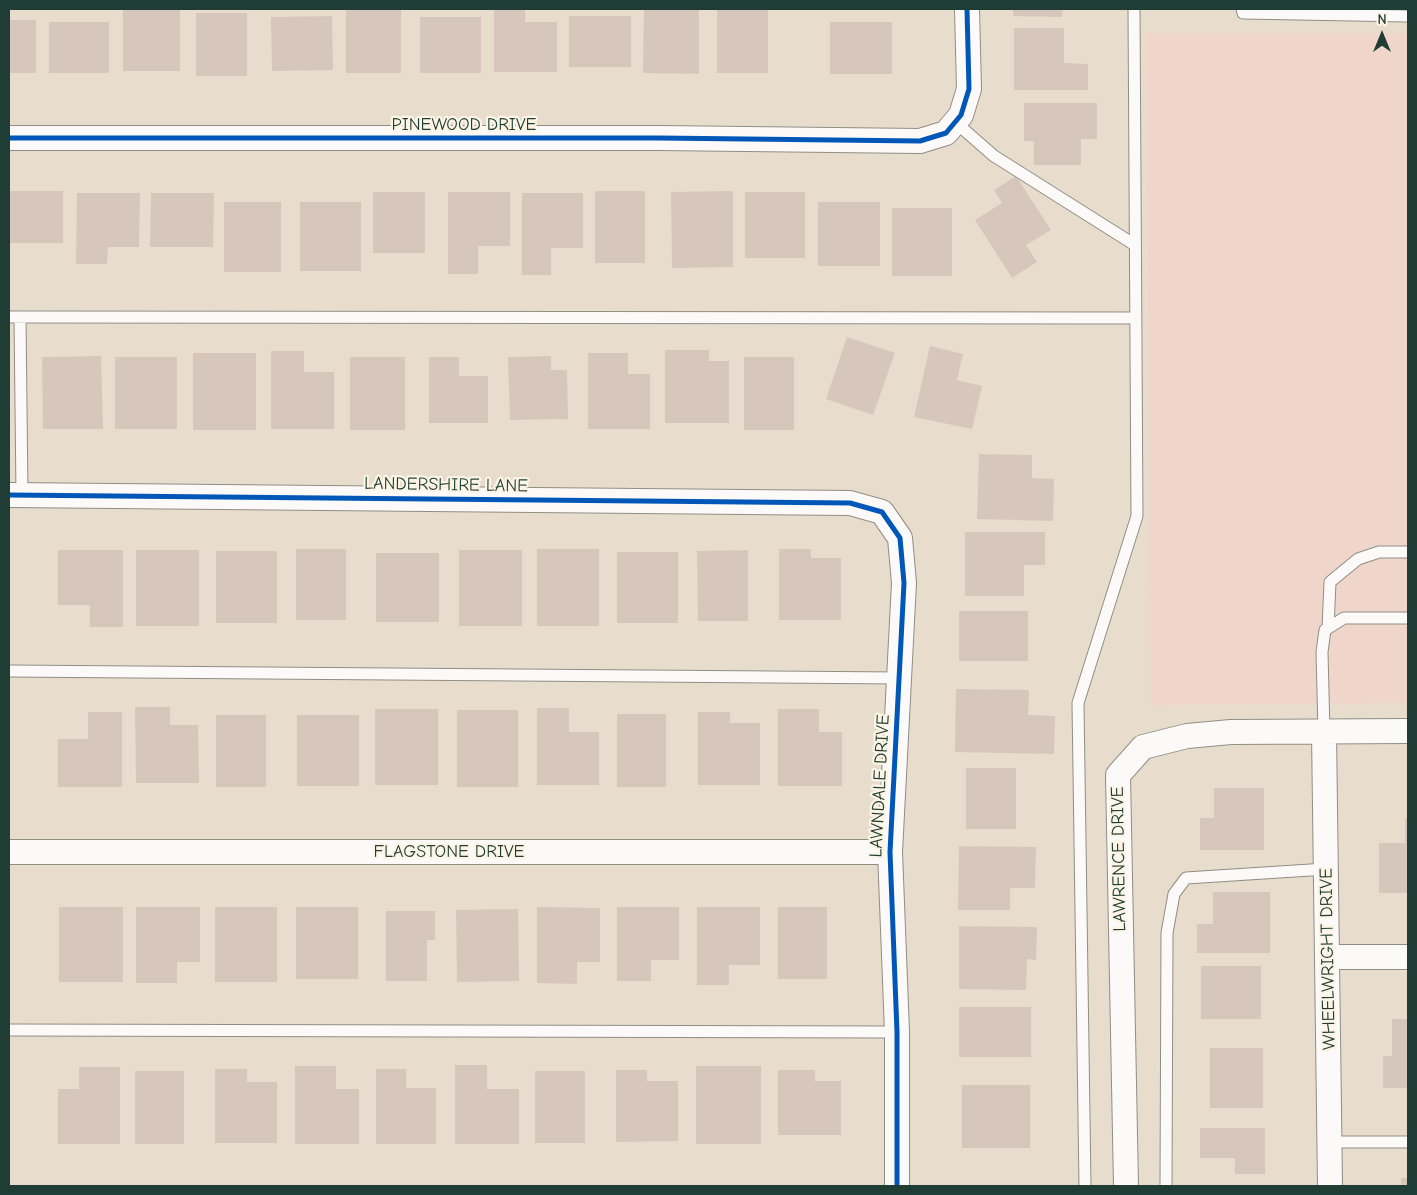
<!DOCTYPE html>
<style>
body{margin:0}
#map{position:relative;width:1417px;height:1195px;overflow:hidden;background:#e8ddcd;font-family:"Comic Neue",sans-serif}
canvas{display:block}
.frame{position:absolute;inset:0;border:10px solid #1f3d34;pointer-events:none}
.north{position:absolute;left:1357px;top:10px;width:50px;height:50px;-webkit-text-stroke:4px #fcf5e5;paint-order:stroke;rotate:0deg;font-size:14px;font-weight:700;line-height:20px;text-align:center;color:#1f3d34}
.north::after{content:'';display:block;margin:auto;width:18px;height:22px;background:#1f3d34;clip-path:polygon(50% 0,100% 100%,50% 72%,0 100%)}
</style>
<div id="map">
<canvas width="1417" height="1195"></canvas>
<div class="frame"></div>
<div class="north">N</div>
</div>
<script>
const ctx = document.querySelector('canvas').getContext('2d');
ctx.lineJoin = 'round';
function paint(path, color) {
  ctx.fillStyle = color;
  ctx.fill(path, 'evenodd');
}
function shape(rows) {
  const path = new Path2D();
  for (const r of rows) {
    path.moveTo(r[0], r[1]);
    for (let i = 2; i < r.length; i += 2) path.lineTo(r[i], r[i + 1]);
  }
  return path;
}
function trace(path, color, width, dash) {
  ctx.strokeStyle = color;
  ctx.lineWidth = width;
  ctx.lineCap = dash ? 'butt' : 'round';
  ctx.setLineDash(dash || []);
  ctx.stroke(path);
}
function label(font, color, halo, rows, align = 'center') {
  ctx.font = font + ' "Comic Neue",sans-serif';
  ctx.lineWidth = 4.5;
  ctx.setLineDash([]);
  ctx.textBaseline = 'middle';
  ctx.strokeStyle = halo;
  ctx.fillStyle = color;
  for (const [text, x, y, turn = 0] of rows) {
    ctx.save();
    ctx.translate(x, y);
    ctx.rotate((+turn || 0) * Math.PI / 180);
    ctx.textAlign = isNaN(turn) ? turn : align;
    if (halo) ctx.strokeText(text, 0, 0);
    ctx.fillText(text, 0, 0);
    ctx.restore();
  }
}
const built = shape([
 [1146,33,1408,33,1408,703,1151,705]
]);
const building = shape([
 [123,9,180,9,180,71,123,71],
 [346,9,401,9,401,73,346,73],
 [494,9,525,9,525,22,557,22,557,72,494,72],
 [644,9,699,9,699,74,643,73],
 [717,9,768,9,768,73,717,73],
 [1013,9,1063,9,1062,17,1013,16],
 [196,13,247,13,247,76,196,76],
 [332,16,333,70,272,71,271,17],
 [569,16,631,16,631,67,569,67],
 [420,17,481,17,481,73,420,73],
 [9,20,36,20,36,73,9,73],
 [49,22,109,22,109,73,49,73],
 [830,22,892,22,892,74,830,74],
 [1014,28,1064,28,1064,63,1088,64,1088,90,1014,90],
 [1024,103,1097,103,1097,139,1081,139,1081,165,1034,165,1034,141,1024,141],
 [1016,176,1051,230,1026,245,1037,262,1012,278,975,220,1002,203,994,190],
 [9,191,63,191,63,243,9,243],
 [595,191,645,191,645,263,595,263],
 [733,191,733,267,672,268,671,192],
 [373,192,425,192,425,253,373,253],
 [448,192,510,192,510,246,478,246,478,274,448,274],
 [745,192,805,192,805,258,745,258],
 [77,193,140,193,139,247,108,247,107,264,76,264],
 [151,193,214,193,213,247,150,247],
 [522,193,583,193,583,248,551,248,551,275,522,275],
 [224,202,281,202,281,272,224,272],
 [300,202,361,202,361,271,300,271],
 [818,202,880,202,880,266,818,266],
 [892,208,952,208,952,276,892,276],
 [847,337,895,353,873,415,826,399],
 [930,346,963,354,957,380,982,386,972,429,914,417],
 [665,350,709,350,709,361,729,361,729,423,665,423],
 [271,351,304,351,304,372,334,372,334,429,271,429],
 [193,353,256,353,256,430,193,430],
 [588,353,628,353,628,374,650,374,650,429,588,429],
 [101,356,103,429,43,429,42,357],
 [551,356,551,370,567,370,568,419,510,420,508,357],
 [115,357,177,357,177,429,115,429],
 [350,357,405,357,405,430,350,430],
 [429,357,459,357,459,376,488,376,488,423,429,423],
 [744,357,794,357,794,430,744,430],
 [979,454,1032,455,1032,478,1054,479,1053,521,977,519],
 [965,532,1045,532,1045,565,1024,565,1024,596,965,596],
 [296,549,346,549,346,620,296,620],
 [537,549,599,549,599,626,537,626],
 [779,549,811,549,811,558,841,558,841,620,779,620],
 [58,550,123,550,123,627,90,627,90,605,58,605],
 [136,550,199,550,199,626,136,626],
 [459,550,522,550,522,626,459,626],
 [748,550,748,621,698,621,697,551],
 [216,551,277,551,277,623,216,623],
 [617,552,678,552,678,623,617,623],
 [376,553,439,553,439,622,376,622],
 [959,611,1028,611,1028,661,959,661],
 [956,689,1029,690,1028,715,1055,716,1054,754,955,752],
 [135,707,170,707,170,725,198,725,199,783,136,783],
 [537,708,569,708,569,732,599,732,599,785,537,785],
 [375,709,438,709,438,785,375,785],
 [778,709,819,709,819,732,842,732,842,786,778,786],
 [457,710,518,710,518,787,457,787],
 [88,712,122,712,122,787,58,787,58,739,88,739],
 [698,712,730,712,730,723,760,723,760,785,698,785],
 [617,714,666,714,666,787,617,787],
 [216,715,266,715,266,787,216,787],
 [297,715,359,715,359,786,297,786],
 [966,768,1016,768,1016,829,966,829],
 [1214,788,1264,788,1264,850,1200,850,1200,818,1214,818],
 [1405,818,1408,818,1408,893,1379,893,1379,843,1405,843],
 [959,846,1036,847,1035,888,1010,888,1010,910,958,910],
 [1213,892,1270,892,1270,953,1197,953,1197,924,1213,924],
 [59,907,123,907,123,982,59,982],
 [136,907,200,907,200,962,177,962,177,983,136,983],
 [215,907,277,907,277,982,215,982],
 [296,907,358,907,358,979,296,979],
 [537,907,600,908,600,962,577,962,577,984,537,983],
 [617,907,679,907,679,960,651,960,651,981,617,981],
 [697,907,760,907,760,965,729,965,729,985,697,985],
 [778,907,827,907,827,979,778,979],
 [518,909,519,981,457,982,456,910],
 [386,911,435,911,435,940,427,940,427,981,386,981],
 [959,926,1037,927,1036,960,1027,959,1026,990,959,989],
 [1201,966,1261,966,1261,1019,1201,1019],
 [959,1007,1031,1007,1031,1057,959,1057],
 [1392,1019,1408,1019,1408,1088,1383,1088,1383,1056,1392,1056],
 [1210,1048,1263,1048,1263,1108,1210,1108],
 [455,1065,487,1065,487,1089,519,1089,519,1144,455,1144],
 [295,1066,336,1066,336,1089,359,1089,359,1144,295,1144],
 [696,1066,761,1066,761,1144,696,1144],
 [79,1067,120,1067,120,1144,58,1144,58,1089,79,1089],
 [215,1069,247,1069,247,1082,277,1082,277,1143,215,1143],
 [376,1069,406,1069,406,1088,436,1088,436,1144,376,1144],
 [616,1070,647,1070,647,1081,678,1081,678,1141,616,1142],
 [778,1070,815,1070,815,1081,841,1081,841,1135,778,1135],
 [135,1071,184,1071,184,1144,135,1144],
 [535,1071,585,1071,585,1143,535,1143],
 [962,1085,1030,1085,1030,1148,962,1148],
 [1200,1128,1265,1128,1265,1174,1235,1174,1235,1158,1200,1158],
 [1401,1178,1408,1178,1408,1186,1401,1186]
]);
const service = shape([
 [1242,9,1243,13,1408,16],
 [955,122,994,156,1135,245],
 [9,317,1135,318],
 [20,317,22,495],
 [1328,628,1330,582,1358,559,1379,552,1408,552],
 [9,671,899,678],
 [1324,732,1322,652,1325,630,1344,618,1408,618],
 [9,1030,897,1032],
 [1330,1142,1408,1142],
 [1085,1186,1078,703,1137,516,1134,9],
 [1166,1186,1167,933,1174,894,1186,878,1326,869]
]);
const minor = shape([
 [9,138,659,138,920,141,946,133,961,115,969,89,967,9],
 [9,495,850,503,882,512,900,538,904,583,890,852,897,1032,897,1186],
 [1324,732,1330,1186],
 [9,852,890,852],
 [1328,957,1408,957],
 [1126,1186,1118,775,1143,747,1187,736,1231,732,1408,731]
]);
const cycleway = shape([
 [9,138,659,138,920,141,946,133,961,115,969,89,967,9],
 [9,495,850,503,882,512,900,538,904,583,890,852,897,1032,897,1186]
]);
const streetNames = [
 ["PINEWOOD DRIVE",464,125],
 ["LANDERSHIRE LANE",446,485,1],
 ["LAWNDALE DRIVE",880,786,-87],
 ["FLAGSTONE DRIVE",449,852],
 ["LAWRENCE DRIVE",1119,859,-91],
 ["WHEELWRIGHT DRIVE",1328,959,-91]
];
paint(built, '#f0d6ca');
paint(building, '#d7c6bc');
trace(service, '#8f8e85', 13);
trace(minor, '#8f8e85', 26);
trace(service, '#fcfaf8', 11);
trace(minor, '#fcfaf8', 24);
trace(cycleway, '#0057b8', 5);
label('18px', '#1f3d34', '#fcf5e5', streetNames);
</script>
